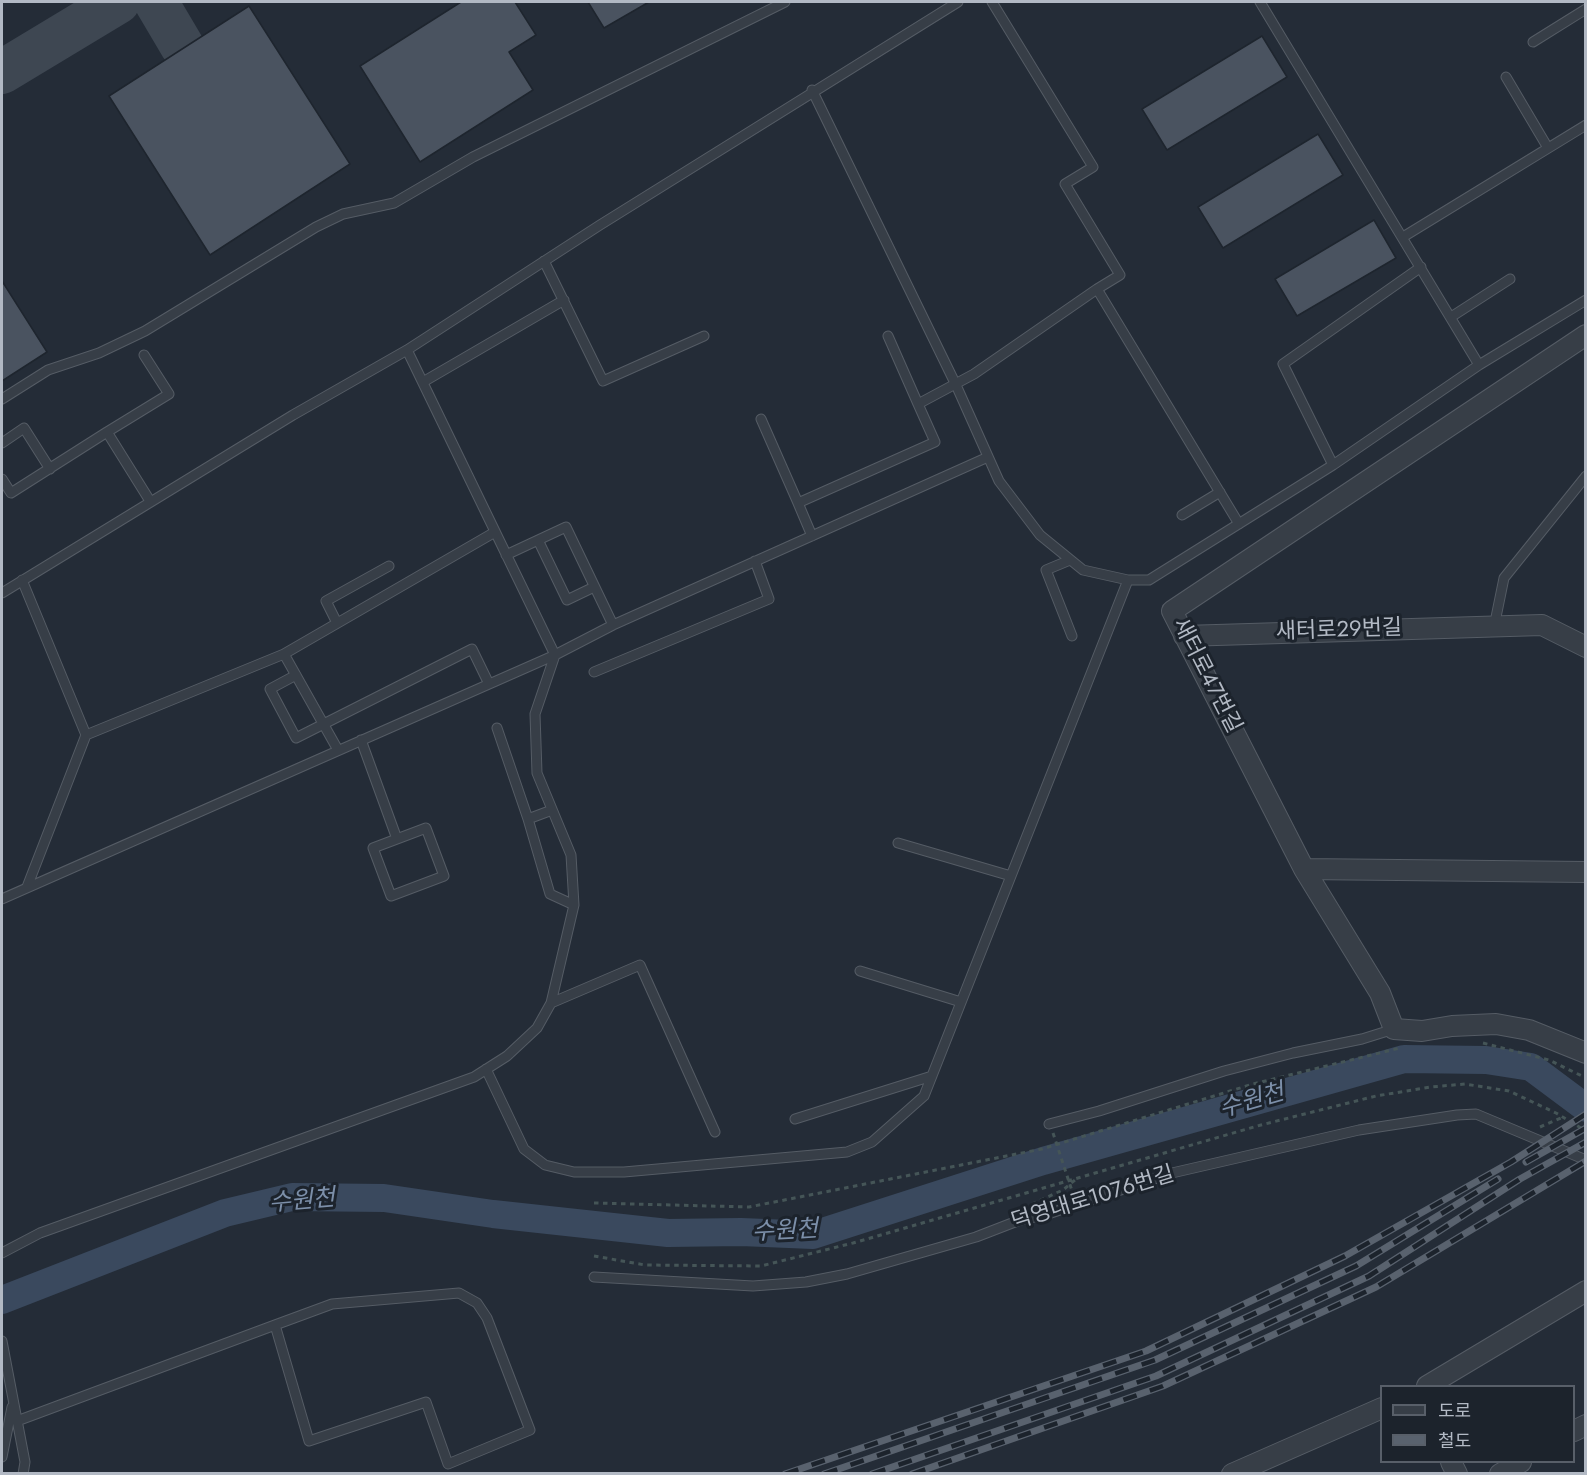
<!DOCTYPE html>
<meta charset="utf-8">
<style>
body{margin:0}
#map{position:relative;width:1587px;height:1475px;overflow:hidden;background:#242c37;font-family:Jost,"Noto Sans KR",sans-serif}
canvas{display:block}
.frame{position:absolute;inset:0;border:3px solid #b2b9c4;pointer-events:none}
.legend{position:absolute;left:1380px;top:1385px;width:195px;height:78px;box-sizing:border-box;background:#1c232c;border:2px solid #585f69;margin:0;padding:8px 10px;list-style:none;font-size:18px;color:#b2b9c4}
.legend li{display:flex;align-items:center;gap:12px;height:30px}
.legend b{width:30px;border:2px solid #585f69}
</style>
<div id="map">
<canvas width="1587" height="1475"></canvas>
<div class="frame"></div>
<ul class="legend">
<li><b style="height:8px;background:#373e47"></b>도로</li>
<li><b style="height:8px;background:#59626e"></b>철도</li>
</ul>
</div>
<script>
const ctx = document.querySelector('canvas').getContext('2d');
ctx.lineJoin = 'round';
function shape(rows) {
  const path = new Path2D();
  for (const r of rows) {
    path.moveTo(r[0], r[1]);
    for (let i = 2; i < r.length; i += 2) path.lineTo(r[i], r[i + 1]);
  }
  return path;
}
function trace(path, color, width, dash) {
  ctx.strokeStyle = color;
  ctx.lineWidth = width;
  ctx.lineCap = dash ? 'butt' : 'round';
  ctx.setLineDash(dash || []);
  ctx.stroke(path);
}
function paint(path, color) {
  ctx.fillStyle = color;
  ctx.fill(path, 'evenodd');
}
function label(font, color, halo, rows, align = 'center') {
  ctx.font = font + ' Jost,"Noto Sans KR",sans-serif';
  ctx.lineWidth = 6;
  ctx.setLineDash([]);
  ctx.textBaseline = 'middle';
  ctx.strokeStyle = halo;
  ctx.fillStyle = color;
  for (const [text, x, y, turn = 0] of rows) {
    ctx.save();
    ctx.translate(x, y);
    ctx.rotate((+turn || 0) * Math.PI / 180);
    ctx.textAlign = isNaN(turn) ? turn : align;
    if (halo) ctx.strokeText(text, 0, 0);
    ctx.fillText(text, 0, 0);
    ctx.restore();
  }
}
const river = shape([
 [2,1300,225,1213,292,1197,384,1198,493,1214,668,1233,741,1232,813,1235,1043,1161,1404,1059,1486,1060,1531,1067,1586,1108]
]);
const taxiway = shape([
 [156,2,182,46],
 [2,72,118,2]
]);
const building = shape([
 [461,2,515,2,536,35,509,52,533,90,420,162,360,66,461,2],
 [588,2,649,2,604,28,588,2],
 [249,6,350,164,210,255,109,96,249,6],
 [1262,36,1287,77,1167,150,1142,109,1262,36],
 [1318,134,1343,175,1223,248,1198,207,1318,134],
 [1374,220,1396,258,1297,316,1275,279,1374,220],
 [2,281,47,352,2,381,2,281]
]);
const path = shape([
 [1483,1043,1549,1060,1586,1078],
 [1540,1127,1563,1117],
 [594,1203,749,1207,1042,1149,1253,1084,1400,1048],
 [1032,1204,1063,1190,1075,1180],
 [594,1256,645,1265,761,1266,853,1243,1261,1125,1376,1096,1431,1087,1465,1084,1509,1091,1556,1113,1586,1131]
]);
const lane = shape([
 [992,2,1093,167,1065,184,1120,275,1097,289,1239,524],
 [1260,2,1479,365],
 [1533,42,1586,9],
 [1506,77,1548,148],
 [812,90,956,385,999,481,1040,535,1083,570,1128,580,1149,580,1333,465,1479,365,1586,300],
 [1403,237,1586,125],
 [544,261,603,381,704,336],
 [1451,317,1510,279],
 [888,336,918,404,974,374,1097,289],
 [144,355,169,394,107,432,150,501],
 [423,382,564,300],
 [2,399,48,370,99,353,145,331,316,227,343,214,394,203,473,157,785,2],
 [761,419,798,503,935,442,918,404],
 [2,443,24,428,50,469],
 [1333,465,1283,364,1421,267],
 [2,479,11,493,107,432],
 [798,503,812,536],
 [1182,515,1220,492],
 [538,540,567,600,594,587],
 [506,555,566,527,613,625],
 [1070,560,1046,570,1072,636],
 [22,580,86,735,27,887],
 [2,593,293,415,407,350,600,225,958,2],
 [337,623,326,601,389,566],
 [1494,627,1504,578,1586,476],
 [594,672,769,599,755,561],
 [296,675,270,689,296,738,472,649,489,684],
 [497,728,528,819,552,810],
 [86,735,284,654],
 [361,740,397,839],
 [338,750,284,654,495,532],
 [528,819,550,894,574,905],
 [426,828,444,876,391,896,373,848,426,828],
 [898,843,1011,876],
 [2,899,555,655,407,350],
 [860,971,961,1002],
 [551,1003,640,965,715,1132],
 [486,1069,524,1149,545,1165,574,1172,624,1172,847,1152,872,1142,924,1096,1128,580],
 [795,1119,932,1076],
 [1049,1124,1099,1111,1224,1071,1293,1053,1362,1039,1394,1029],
 [2,1253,40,1233,474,1077,507,1056,537,1028,551,1003,574,905,571,855,537,773,535,714,555,655,613,625,988,457],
 [594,1277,753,1286,806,1282,847,1274,976,1237,1020,1220,1048,1214,1172,1173,1359,1130,1457,1115,1476,1114,1586,1160],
 [2,1341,25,1462,23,1474],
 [17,1421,275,1325,332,1304,459,1293,477,1303,487,1318,530,1430,448,1464,426,1402,309,1441,275,1325],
 [2,1457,12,1407]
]);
const street = shape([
 [1586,335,1172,611,1304,869,1586,872],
 [1184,636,1542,625,1586,647],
 [1304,869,1380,993,1394,1029,1422,1031,1452,1026,1496,1024,1529,1030,1586,1053],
 [1427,1386,1586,1291],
 [1574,1431,1586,1425],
 [1451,1462,1457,1474],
 [1232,1474,1382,1408],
 [1500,1474,1521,1462]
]);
const rail = shape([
 [1526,1162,1586,1128],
 [785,1474,1146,1351,1345,1256,1511,1162,1586,1114],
 [824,1474,1155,1360,1356,1266,1498,1179],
 [872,1474,1156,1376,1369,1276,1520,1179,1586,1142],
 [912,1474,1163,1386,1376,1287,1586,1161]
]);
const pathBridge = shape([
 [1053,1133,1074,1197]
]);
const streetNames = [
 ["새터로29번길",1339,631,-2],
 ["새터로47번길",1206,676,63],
 ["덕영대로1076번길",1093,1199,-17]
];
const waterNames = [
 ["수원천",1252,1102,-16],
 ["수원천",302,1202,-5],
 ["수원천",785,1232,-3]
];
trace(river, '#3a495e', 28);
trace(taxiway, '#3e4752', 44);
paint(building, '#4a5360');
trace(building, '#1e252e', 1.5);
trace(lane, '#555c65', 11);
trace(street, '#555c65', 22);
trace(path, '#455557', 3, [4.5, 4.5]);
trace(lane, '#373e47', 9);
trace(street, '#373e47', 20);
trace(rail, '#59626e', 7);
trace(rail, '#1c232c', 4.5, [14]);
trace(pathBridge, '#455557', 3, [4.5, 4.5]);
label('22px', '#b2b9c4', '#1c232c', streetNames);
label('italic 24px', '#7c8fa9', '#1c232c', waterNames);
</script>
